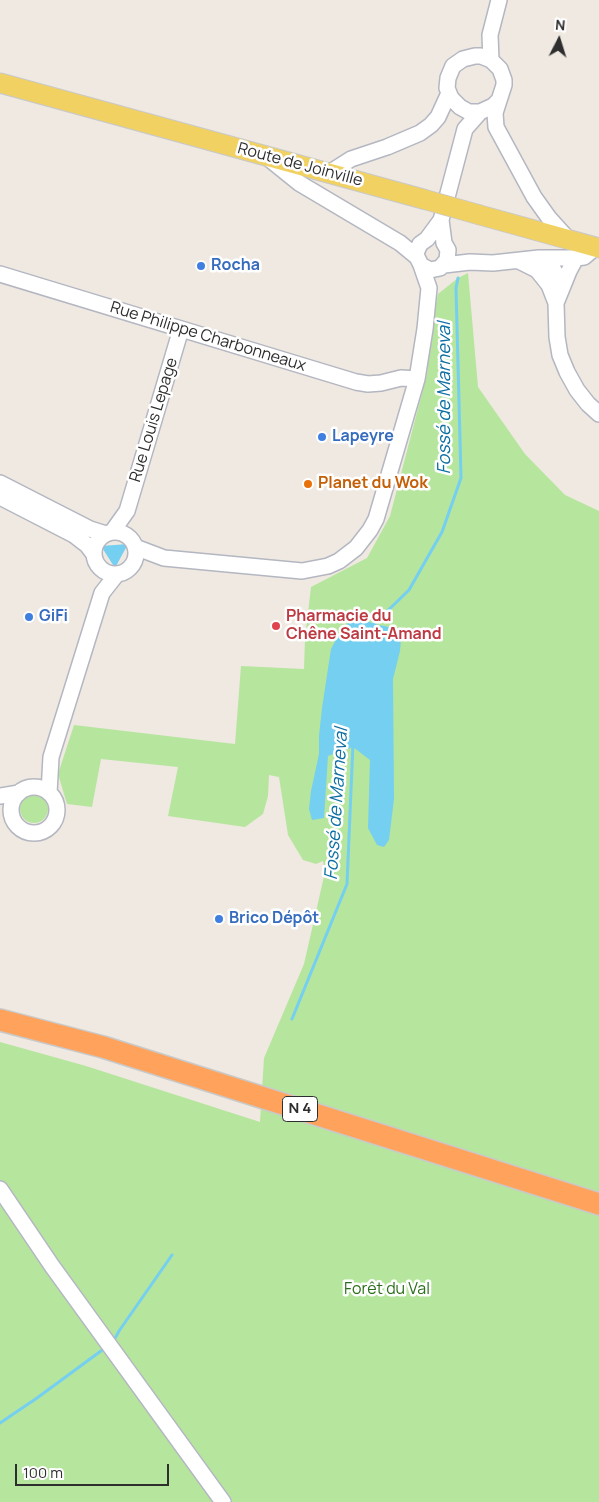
<!DOCTYPE html>
<meta charset="utf-8">
<style>
body{margin:0}
#map{position:relative;width:599px;height:1502px;overflow:hidden;background:#efe9e1;font-family:Manrope,sans-serif}
canvas{display:block}
.north{position:absolute;left:534px;top:15px;width:50px;height:50px;-webkit-text-stroke:4px #fff;paint-order:stroke;rotate:5deg;font-size:14px;font-weight:700;line-height:20px;text-align:center;color:#2e2e2e}
.north::after{content:'';display:block;margin:auto;width:18px;height:22px;background:#2e2e2e;clip-path:polygon(50% 0,100% 100%,50% 72%,0 100%)}
.scale{position:absolute;left:15px;top:1464px;width:154px;height:22px;box-sizing:border-box;border:2px solid #2e2e2e;border-top:0;padding-left:6px;font-size:15px;line-height:18px;white-space:nowrap;color:#2e2e2e;-webkit-text-stroke:4px #fff;paint-order:stroke}
</style>
<div id="map">
<canvas width="599" height="1502"></canvas>
<div class="north">N</div>
<div class="scale">100 m</div>
</div>
<script>
const ctx = document.querySelector('canvas').getContext('2d');
ctx.lineJoin = 'round';
function paint(path, color) {
  ctx.fillStyle = color;
  ctx.fill(path, 'evenodd');
}
function shape(rows) {
  const path = new Path2D();
  for (const r of rows) {
    if (r.length === 3) {
      path.moveTo(r[0] + r[2], r[1]);
      path.arc(r[0], r[1], r[2], 0, 2 * Math.PI);
      continue;
    }
    path.moveTo(r[0], r[1]);
    for (let i = 2; i < r.length; i += 2) path.lineTo(r[i], r[i + 1]);
  }
  return path;
}
function trace(path, color, width, dash) {
  ctx.strokeStyle = color;
  ctx.lineWidth = width;
  ctx.lineCap = dash ? 'butt' : 'round';
  ctx.setLineDash(dash || []);
  ctx.stroke(path);
}
function label(font, color, halo, rows, align = 'center') {
  ctx.font = font + ' Manrope,sans-serif';
  ctx.lineWidth = 5;
  ctx.setLineDash([]);
  ctx.textBaseline = 'middle';
  ctx.strokeStyle = halo;
  ctx.fillStyle = color;
  for (const [text, x, y, turn = 0] of rows) {
    ctx.save();
    ctx.translate(x, y);
    ctx.rotate((+turn || 0) * Math.PI / 180);
    ctx.textAlign = isNaN(turn) ? turn : align;
    if (halo) ctx.strokeText(text, 0, 0);
    ctx.fillText(text, 0, 0);
    ctx.restore();
  }
}
const green = shape([
 [468,273,478,387,525,454,565,495,599,511,599,1502,0,1502,0,1042,86,1066,260,1122,264,1058,304,964,325,872,323,861,316,864,303,860,288,835,279,777,269,775,268,796,263,814,245,827,168,816,178,767,101,759,92,807,67,804,58,774,74,725,235,744,241,666,304,669,305,639,311,587,367,558,390,516,427,374,432,322,438,294,458,278],
 [34,809,14]
]);
const water = shape([
 [128,544,115,568,101,546],
 [359,617,374,624,389,627,401,639,400,651,393,679,394,799,389,840,384,847,377,845,368,828,370,760,353,747,328,756,324,818,312,820,309,809,311,791,319,754,319,736,322,708,331,649,342,628,351,621]
]);
const stream = shape([
 [373,626,374,624,409,590,426,560,442,532,461,478,456,288,458,278],
 [292,1019,347,884,353,743],
 [114,1340,119,1331,172,1255],
 [0,1423,37,1398,105,1348]
]);
const minor = shape([
 [491,60,490,35,499,0],
 [498,101,493,106,480,112,469,112,460,107,451,98,447,88,448,78,453,66,463,59,475,56,481,56,491,60,500,69,504,80,504,85,495,113,496,127,534,197,549,218,568,239],
 [268,158,299,183,400,243,417,257],
 [329,173,351,159,387,147,420,133,431,125,438,117,449,93],
 [441,220,427,239,420,244,416,253,417,257,421,265,430,270,440,268,447,260,448,250,444,243,441,220,465,129,480,112],
 [539,258,548,264,553,269,557,275,561,291],
 [519,261,537,270,549,285,556,303,557,337,560,355,567,372,577,390,588,404,599,414],
 [444,265,470,262,493,263,539,258,576,258,584,257,596,247],
 [0,274,356,382,368,384,381,383,401,378,417,379],
 [556,303,569,271,576,258],
 [0,483,90,529,106,534],
 [0,497,74,535,87,545,93,553],
 [115,553,21],
 [112,532,127,511,181,329],
 [135,547,164,558,302,571,328,566,339,561,356,548,370,530,376,519,417,379,425,329,429,288,421,265],
 [34,810,23],
 [49,793,51,757,102,593,117,574],
 [0,796,19,793],
 [0,1189,52,1266,223,1502]
]);
const major = shape([
 [0,83,423,199],
 [480,215,599,248]
]);
const highway = shape([
 [0,1020,103,1047,599,1204]
]);
const majorBridge = shape([
 [423,199,480,215]
]);
const markers = [
 [201,266,5,"#3f7fe0"],
 [322,437,5,"#3f7fe0"],
 [308,484,5,"#e8710a"],
 [29,617,5,"#3f7fe0"],
 [276,626,5,"#e0444e"],
 [219,919,5,"#3f7fe0"]
];
const shields = [
 [300,1109,35]
];
const shieldNames = [
 ["N 4",300,1109]
];
const streetNames = [
 ["Route de Joinville",300,165,15],
 ["Rue Philippe Charbonneaux",208,337,17],
 ["Rue Louis Lepage",154,420,-73]
];
const shopNames = [
 ["Rocha",211,266],
 ["Lapeyre",332,437],
 ["GiFi",39,617],
 ["Brico Dépôt",229,919]
];
const foodNames = [
 ["Planet du Wok",318,484]
];
const healthNames = [
 ["Pharmacie du",286,617],
 ["Chêne Saint-Amand",286,635]
];
const parkNames = [
 ["Forêt du Val",387,1290]
];
const waterNames = [
 ["Fossé de Marneval",445,398,-90],
 ["Fossé de Marneval",337,804,-86]
];
paint(green, '#b6e59e');
paint(water, '#75cff0');
trace(stream, '#75cff0', 3);
trace(minor, '#b4b7c1', 18);
trace(major, '#c9c9c9', 21);
trace(highway, '#c9c9c9', 24);
trace(minor, '#fff', 15);
trace(major, '#f2d163', 19);
trace(highway, '#ffa35c', 21);
trace(majorBridge, '#c9c9c9', 21, []);
trace(majorBridge, '#f2d163', 19);
for (const [x, y, r, color] of markers) {
  const dot = new Path2D();
  dot.arc(x, y, r, 0, 2 * Math.PI);
  ctx.fillStyle = color;
  ctx.fill(dot);
  trace(dot, '#fff', 2);
}
for (const [x, y, w] of shields) {
  const box = new Path2D();
  box.roundRect(x - w / 2, y - 12.5, w, 25, 4);
  ctx.fillStyle = '#fff';
  ctx.fill(box);
  trace(box, '#2e2e2e', 1);
}
label('bold 15px', '#2e2e2e', null, shieldNames);
label('16px', '#2e2e2e', '#fff', streetNames);
label('bold 16px', '#366cbe', '#fff', shopNames, 'left');
label('bold 16px', '#c56008', '#fff', foodNames, 'left');
label('bold 16px', '#be3a42', '#fff', healthNames, 'left');
label('16px', '#2c6e1b', '#fff', parkNames);
label('italic 18px', '#0d6fa3', '#fff', waterNames);
</script>
